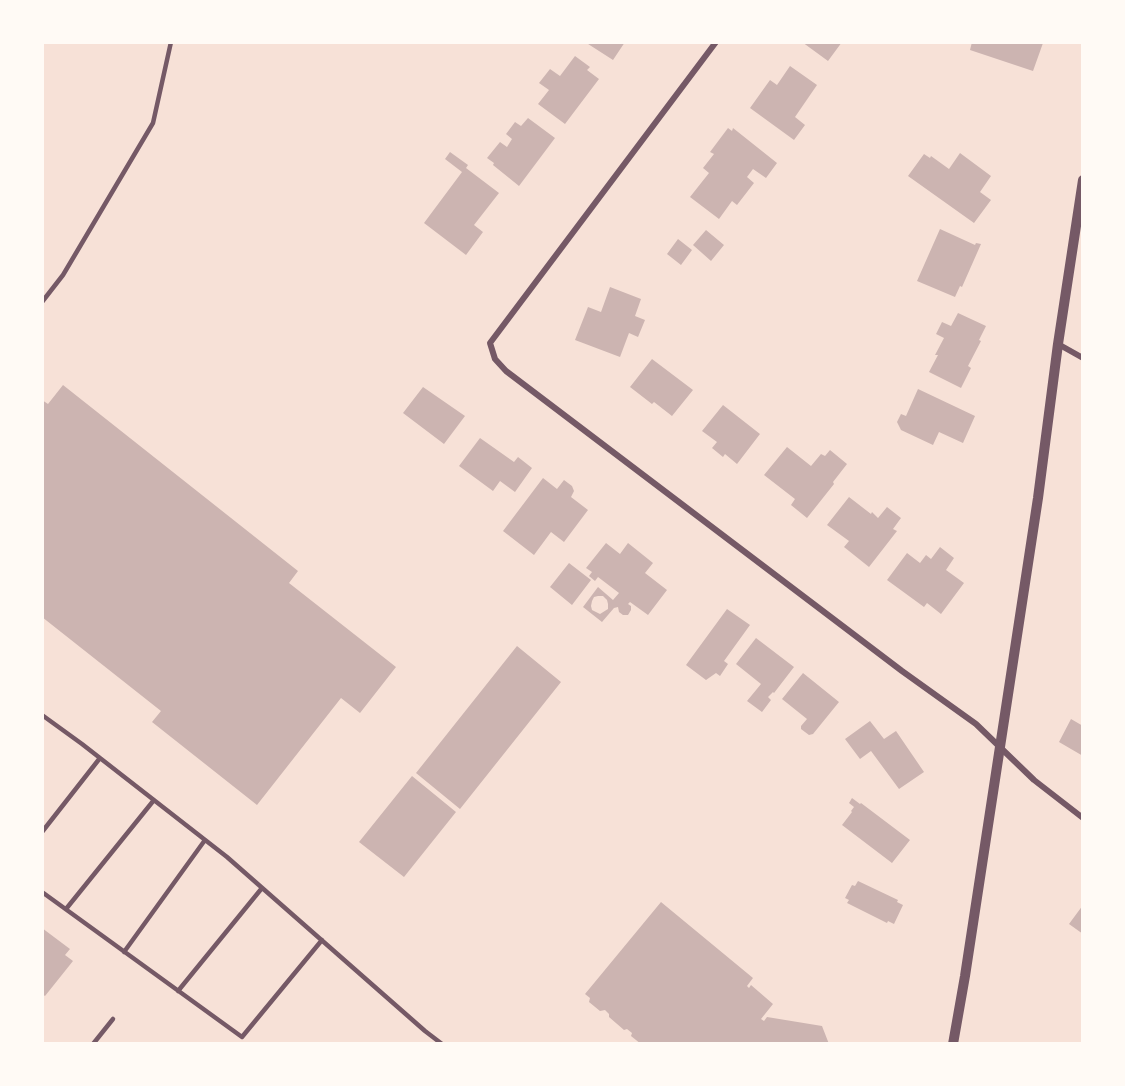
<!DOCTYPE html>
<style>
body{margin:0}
#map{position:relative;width:1125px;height:1086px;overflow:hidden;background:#f7e1d7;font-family:Lato,sans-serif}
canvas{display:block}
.frame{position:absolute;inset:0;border:44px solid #fffaf5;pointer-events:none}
</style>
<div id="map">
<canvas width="1125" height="1086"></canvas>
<div class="frame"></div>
</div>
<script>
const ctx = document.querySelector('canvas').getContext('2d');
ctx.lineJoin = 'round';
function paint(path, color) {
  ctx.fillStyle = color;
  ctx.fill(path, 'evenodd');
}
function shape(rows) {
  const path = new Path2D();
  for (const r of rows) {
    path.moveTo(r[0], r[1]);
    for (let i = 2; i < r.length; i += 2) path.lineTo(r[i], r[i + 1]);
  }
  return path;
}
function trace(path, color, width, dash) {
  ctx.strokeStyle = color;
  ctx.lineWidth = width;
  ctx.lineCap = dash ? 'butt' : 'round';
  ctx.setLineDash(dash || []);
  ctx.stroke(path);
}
const building = shape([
 [585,42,625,42,613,60],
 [802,42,842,42,828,61],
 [972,42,1041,42,1043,43,1033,71,970,50],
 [575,56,590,67,587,70,599,79,565,124,538,104,549,90,539,83,550,69,560,76],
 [790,66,817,85,795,117,805,125,794,140,750,108,770,80,777,85],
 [528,118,555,138,519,186,493,165,494,163,487,158,500,142,507,147,512,139,506,134,515,122,521,126],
 [728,128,732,131,733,128,777,163,766,178,753,169,747,177,754,183,737,205,732,201,719,219,690,197,709,173,703,168,714,154,710,152],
 [450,152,468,165,466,168,499,193,474,225,483,232,466,255,424,223,462,172,445,159],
 [960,153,991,176,980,192,991,200,974,223,908,176,924,154,930,158,931,156,949,169],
 [940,229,975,245,976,243,981,244,962,287,960,286,955,297,917,281],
 [706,230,724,245,711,261,693,245],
 [678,239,692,250,681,265,667,254],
 [610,287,641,299,635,316,645,320,638,337,629,333,620,357,575,340,588,307,601,312],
 [958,313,986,326,979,340,981,341,968,366,971,368,961,388,929,372,938,355,935,355,944,338,936,334,942,322,951,326],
 [652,359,693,390,672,416,654,402,652,404,630,387],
 [63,385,298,571,289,583,396,667,360,713,341,698,257,805,152,722,161,711,42,617,42,400,48,404],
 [423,387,465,416,444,444,403,413],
 [918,389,975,416,963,443,939,432,933,445,901,430,897,422,901,414,906,416],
 [723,405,760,434,737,464,725,454,723,457,712,448,717,442,702,431],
 [480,438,514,462,518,457,532,468,515,492,500,481,493,491,459,466],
 [787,447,811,466,821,454,825,456,830,450,847,464,833,482,834,484,807,518,791,505,795,499,764,475],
 [543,478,557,489,564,480,572,486,574,491,571,497,588,510,564,542,551,532,534,555,503,531],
 [849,497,871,514,872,512,878,518,887,507,901,518,893,529,897,531,869,567,844,547,849,541,827,525],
 [606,543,620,554,628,543,653,563,645,573,667,590,648,615,630,602,628,604,631,606,631,610,628,615,623,615,619,612,618,607,614,608,602,622,583,607,598,587,613,600,619,593,598,577,595,581,589,576,592,572,586,568],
 [598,596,603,596,607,600,608,604,608,609,600,614,592,610,591,606,592,601,594,597],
 [940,547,954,558,946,570,964,583,941,614,927,603,924,607,887,580,907,553,920,563,926,555,931,559],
 [569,563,591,580,572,605,550,587],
 [727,609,750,625,724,661,728,664,720,676,716,673,706,680,686,665],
 [756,638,794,667,774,693,773,692,768,697,771,700,762,712,747,701,761,684,736,664],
 [517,646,561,682,460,809,416,773],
 [803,673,839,702,813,734,809,735,801,729,801,726,807,719,782,699],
 [1071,719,1083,726,1083,756,1059,742],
 [870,721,884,739,896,731,924,772,899,789,871,751,860,759,845,739],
 [412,776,456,812,404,877,359,842],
 [852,798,860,804,861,803,910,840,892,863,842,825,852,812,851,811,854,807,849,803],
 [858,881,898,900,897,902,903,905,894,924,888,921,887,923,847,903,849,900,845,898,852,885,855,886],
 [661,902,753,978,747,986,749,988,751,985,773,1004,761,1019,764,1021,767,1017,822,1026,829,1044,641,1044,631,1036,632,1033,627,1029,624,1030,609,1017,609,1014,605,1010,600,1011,589,1002,590,998,585,994],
 [1083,905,1083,934,1069,924],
 [42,928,70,949,65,955,73,961,45,996,42,994]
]);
const service = shape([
 [42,302,63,275,153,123,171,42],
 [42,715,82,744,227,857,425,1031,442,1044],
 [42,832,100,758],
 [42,892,242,1037,322,940],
 [66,909,154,800],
 [124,952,205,840],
 [178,991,262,888],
 [93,1044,113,1019]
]);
const minor = shape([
 [716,42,490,343,495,359,506,371,902,671,976,724,1034,780,1083,818],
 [1058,344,1083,358]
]);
const tertiary = shape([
 [953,1044,965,976,1038,498,1058,344,1083,180]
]);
paint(building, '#ccb4b1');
trace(service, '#755966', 4.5);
trace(minor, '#755966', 6);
trace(tertiary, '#755966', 10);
</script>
